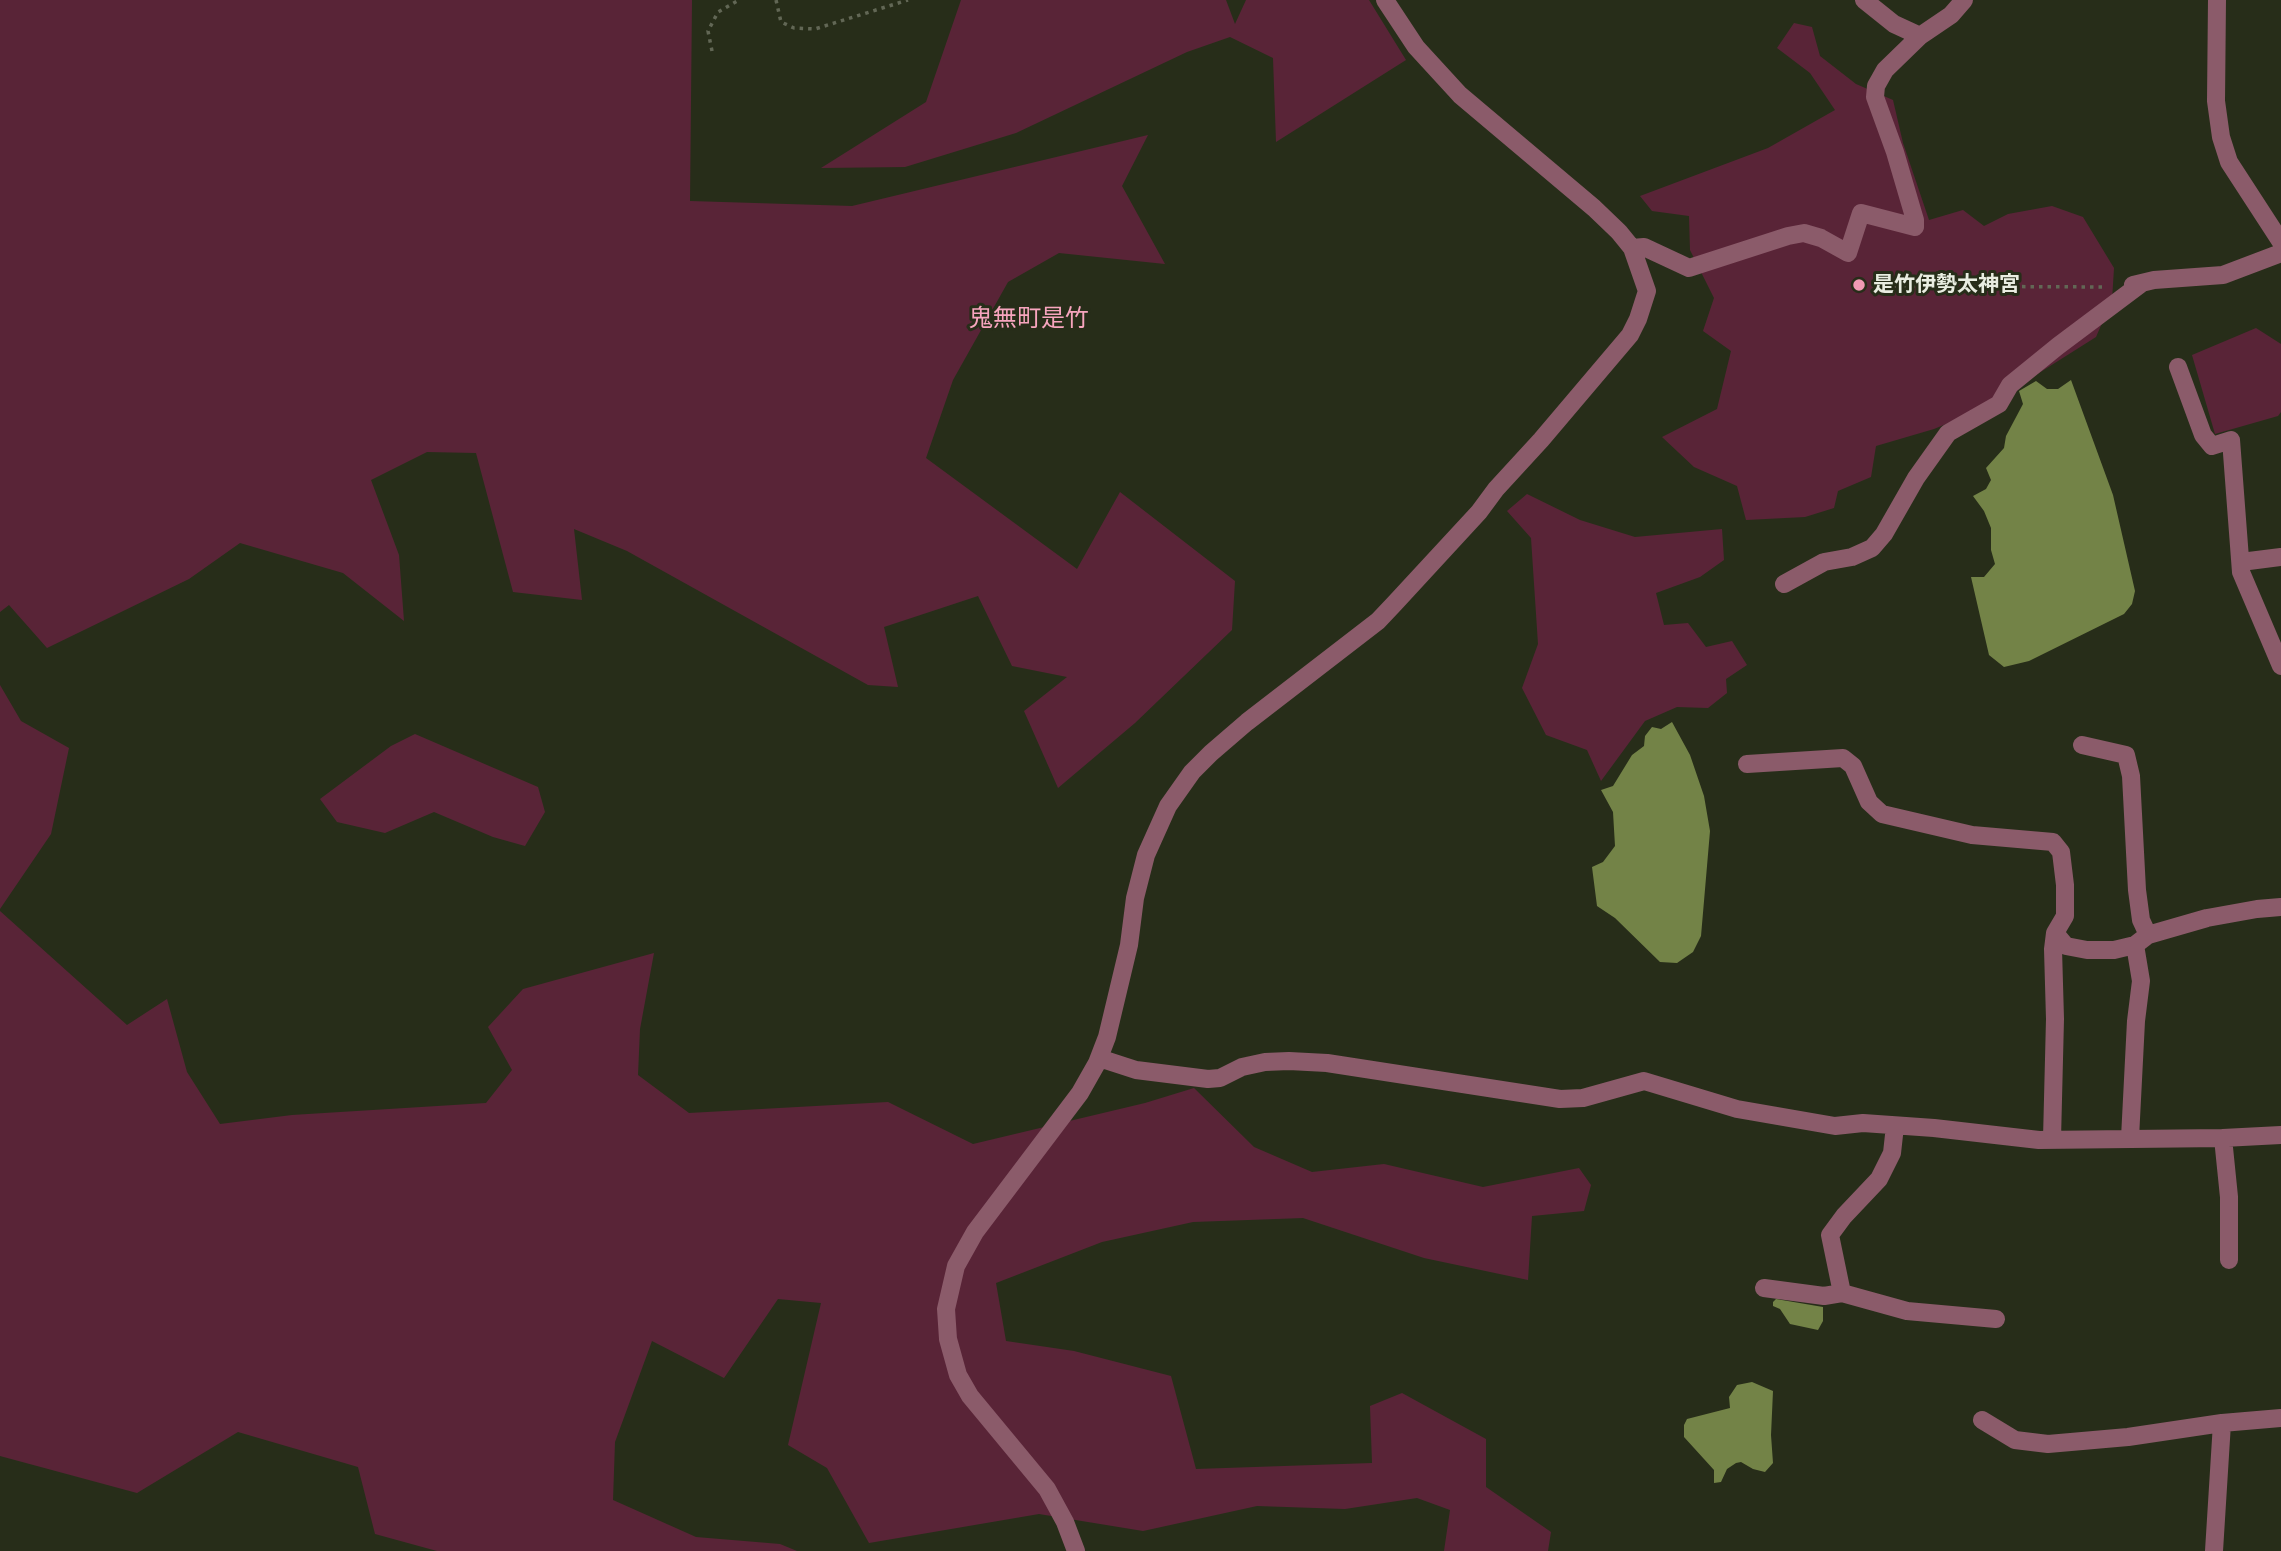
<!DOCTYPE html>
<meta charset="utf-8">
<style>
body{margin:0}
canvas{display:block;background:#272d19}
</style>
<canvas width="2281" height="1551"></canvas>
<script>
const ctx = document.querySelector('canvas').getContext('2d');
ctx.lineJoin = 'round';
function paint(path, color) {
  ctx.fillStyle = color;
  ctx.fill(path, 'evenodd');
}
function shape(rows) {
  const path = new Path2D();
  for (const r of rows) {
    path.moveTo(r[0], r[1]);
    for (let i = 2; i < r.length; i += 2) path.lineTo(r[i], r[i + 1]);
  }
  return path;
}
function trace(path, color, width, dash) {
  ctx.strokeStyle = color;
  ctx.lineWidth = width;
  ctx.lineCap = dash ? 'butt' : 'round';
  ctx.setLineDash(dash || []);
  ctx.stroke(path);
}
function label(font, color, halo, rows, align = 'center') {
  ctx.font = font + ' Quicksand,"Noto Sans JP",sans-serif';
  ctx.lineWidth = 6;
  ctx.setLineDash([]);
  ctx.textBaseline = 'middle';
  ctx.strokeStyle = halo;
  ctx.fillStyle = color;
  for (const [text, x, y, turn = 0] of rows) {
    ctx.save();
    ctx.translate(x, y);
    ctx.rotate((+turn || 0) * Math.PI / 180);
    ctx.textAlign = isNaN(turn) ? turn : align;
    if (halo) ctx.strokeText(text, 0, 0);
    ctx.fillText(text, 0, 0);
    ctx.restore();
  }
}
const green = shape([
 [0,0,692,0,690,201,852,206,1148,135,1122,186,1165,264,1059,253,1008,282,953,380,926,458,1077,569,1120,492,1235,581,1232,630,1135,723,1058,788,1024,711,1067,677,1012,666,978,596,884,627,898,687,868,685,627,551,574,529,582,600,513,592,476,453,427,452,371,480,399,555,404,621,343,573,240,543,189,579,47,648,9,605,0,612],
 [961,0,1226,0,1235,24,1246,0,1369,0,1406,60,1276,142,1273,58,1230,37,1187,52,1016,133,905,167,821,168,926,102],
 [1794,23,1812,27,1820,56,1856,84,1893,100,1903,143,1929,220,1963,210,1984,226,2008,214,2052,206,2083,217,2114,268,2112,300,2096,337,1982,409,1934,429,1876,446,1871,477,1838,491,1834,508,1805,517,1746,520,1737,486,1694,467,1662,437,1717,409,1731,351,1703,331,1714,298,1690,250,1689,216,1652,211,1640,196,1768,148,1835,110,1810,73,1777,48],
 [2256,328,2281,344,2281,412,2278,416,2215,434,2192,355],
 [1527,494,1580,520,1635,537,1722,529,1724,560,1700,577,1656,593,1664,625,1688,623,1706,647,1732,641,1747,665,1726,679,1727,693,1708,708,1677,707,1645,721,1601,781,1587,750,1546,735,1522,688,1538,644,1531,538,1507,511],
 [0,685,21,721,69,748,51,834,0,909],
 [415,734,538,787,545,812,525,846,493,837,434,812,385,833,337,822,320,799,391,746],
 [0,911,127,1025,167,999,187,1072,220,1124,292,1115,486,1103,512,1070,488,1027,523,989,654,953,640,1029,638,1075,689,1113,888,1102,973,1144,1145,1103,1194,1088,1254,1147,1312,1172,1384,1164,1483,1187,1579,1168,1591,1185,1584,1211,1532,1216,1528,1280,1424,1258,1303,1218,1193,1222,1102,1242,996,1283,1006,1341,1074,1351,1171,1376,1196,1469,1372,1463,1370,1406,1402,1393,1486,1439,1486,1487,1551,1532,1548,1551,1444,1551,1450,1510,1417,1498,1345,1509,1257,1506,1143,1531,1039,1514,869,1543,827,1468,788,1445,821,1303,778,1299,724,1378,652,1341,615,1442,613,1500,696,1537,780,1544,797,1551,437,1551,375,1534,358,1467,238,1432,137,1493,0,1456]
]);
const water = shape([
 [2071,380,2113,495,2135,591,2132,604,2124,614,2029,661,2004,667,1989,655,1971,577,1984,577,1995,564,1991,550,1991,528,1984,511,1973,496,1986,489,1991,480,1986,468,2004,448,2006,436,2023,404,2019,391,2036,381,2047,389,2058,389],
 [1672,722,1690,755,1704,796,1710,831,1701,936,1693,952,1677,963,1660,962,1615,918,1597,906,1592,867,1603,862,1615,846,1613,812,1601,790,1613,786,1632,755,1644,746,1645,736,1652,727,1661,729],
 [1776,1299,1823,1307,1823,1321,1818,1330,1790,1324,1780,1309,1773,1306,1773,1302],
 [1752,1382,1773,1391,1771,1435,1773,1463,1765,1472,1753,1469,1741,1462,1736,1463,1727,1469,1721,1482,1714,1483,1714,1470,1684,1437,1684,1425,1687,1419,1730,1408,1729,1397,1737,1385]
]);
const path = shape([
 [776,0,781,22,794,28,815,29,908,0],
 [712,51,708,31,718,12,739,0],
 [1886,286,2104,287]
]);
const minor = shape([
 [1864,0,1894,24,1920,36],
 [2217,0,2216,101,2221,137,2229,162,2281,242],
 [1632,248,1644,247,1689,268,1788,236,1804,233,1821,238,1848,253,1861,213,1915,227,1915,220,1895,152,1875,97,1876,86,1885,70,1920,36,1951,15,1964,0],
 [2133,285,2154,280,2223,275,2281,253],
 [2178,367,2203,435,2212,446,2231,440,2241,572,2281,666],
 [2241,562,2281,557],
 [1784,584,1824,562,1852,557,1872,548,1884,534,1916,478,1948,433,1999,404,2010,385,2058,346,2142,283],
 [2082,745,2126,755,2131,776,2137,890,2141,920,2148,935],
 [1747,764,1843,758,1853,766,1869,802,1882,814,1972,835,2053,842,2061,852,2065,885,2065,916,2055,933,2053,949,2055,1019,2052,1139],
 [2055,933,2066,946,2087,950,2114,950,2135,945,2148,935,2207,918,2257,909,2281,907],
 [1099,1058,1136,1070,1208,1079,1220,1078,1242,1067,1265,1062,1289,1061,1327,1063,1560,1099,1583,1098,1644,1081,1737,1109,1835,1126,1863,1123,1934,1128,2039,1140,2223,1138,2281,1135],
 [2130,1138,2136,1021,2141,981,2135,945],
 [2223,1138,2229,1197,2229,1260],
 [1764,1288,1824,1296,1842,1293,1907,1311,1996,1319],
 [1842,1293,1830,1235,1844,1216,1879,1179,1892,1153,1895,1126],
 [1982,1420,2015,1440,2048,1444,2128,1437,2222,1423,2281,1418],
 [1076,1551,1065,1522,1047,1489,970,1396,958,1375,948,1339,946,1309,956,1266,975,1232,1080,1093,1097,1063,1107,1037,1129,945,1135,898,1146,855,1168,806,1192,772,1211,753,1247,722,1378,621,1395,603,1479,512,1496,489,1541,440,1630,335,1638,319,1647,291,1632,248,1619,232,1594,208,1460,95,1416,47,1385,0],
 [2214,1551,2222,1423]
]);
const markers = [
 [1859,285,7,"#f09ab4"]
];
const poiNames = [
 ["是竹伊勢太神宮",1873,285]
];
const quarterNames = [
 ["鬼無町是竹",1029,319]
];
paint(green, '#592437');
paint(water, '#738347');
trace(path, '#626755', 3.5, [3.5, 5]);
trace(minor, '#8b5b6a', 18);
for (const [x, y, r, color] of markers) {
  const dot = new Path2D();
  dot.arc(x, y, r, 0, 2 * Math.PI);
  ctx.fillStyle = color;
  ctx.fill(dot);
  trace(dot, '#272d19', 2.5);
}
label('bold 21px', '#e9ede1', '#272d19', poiNames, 'left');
label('24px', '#f7a5be', '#272d19', quarterNames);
</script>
